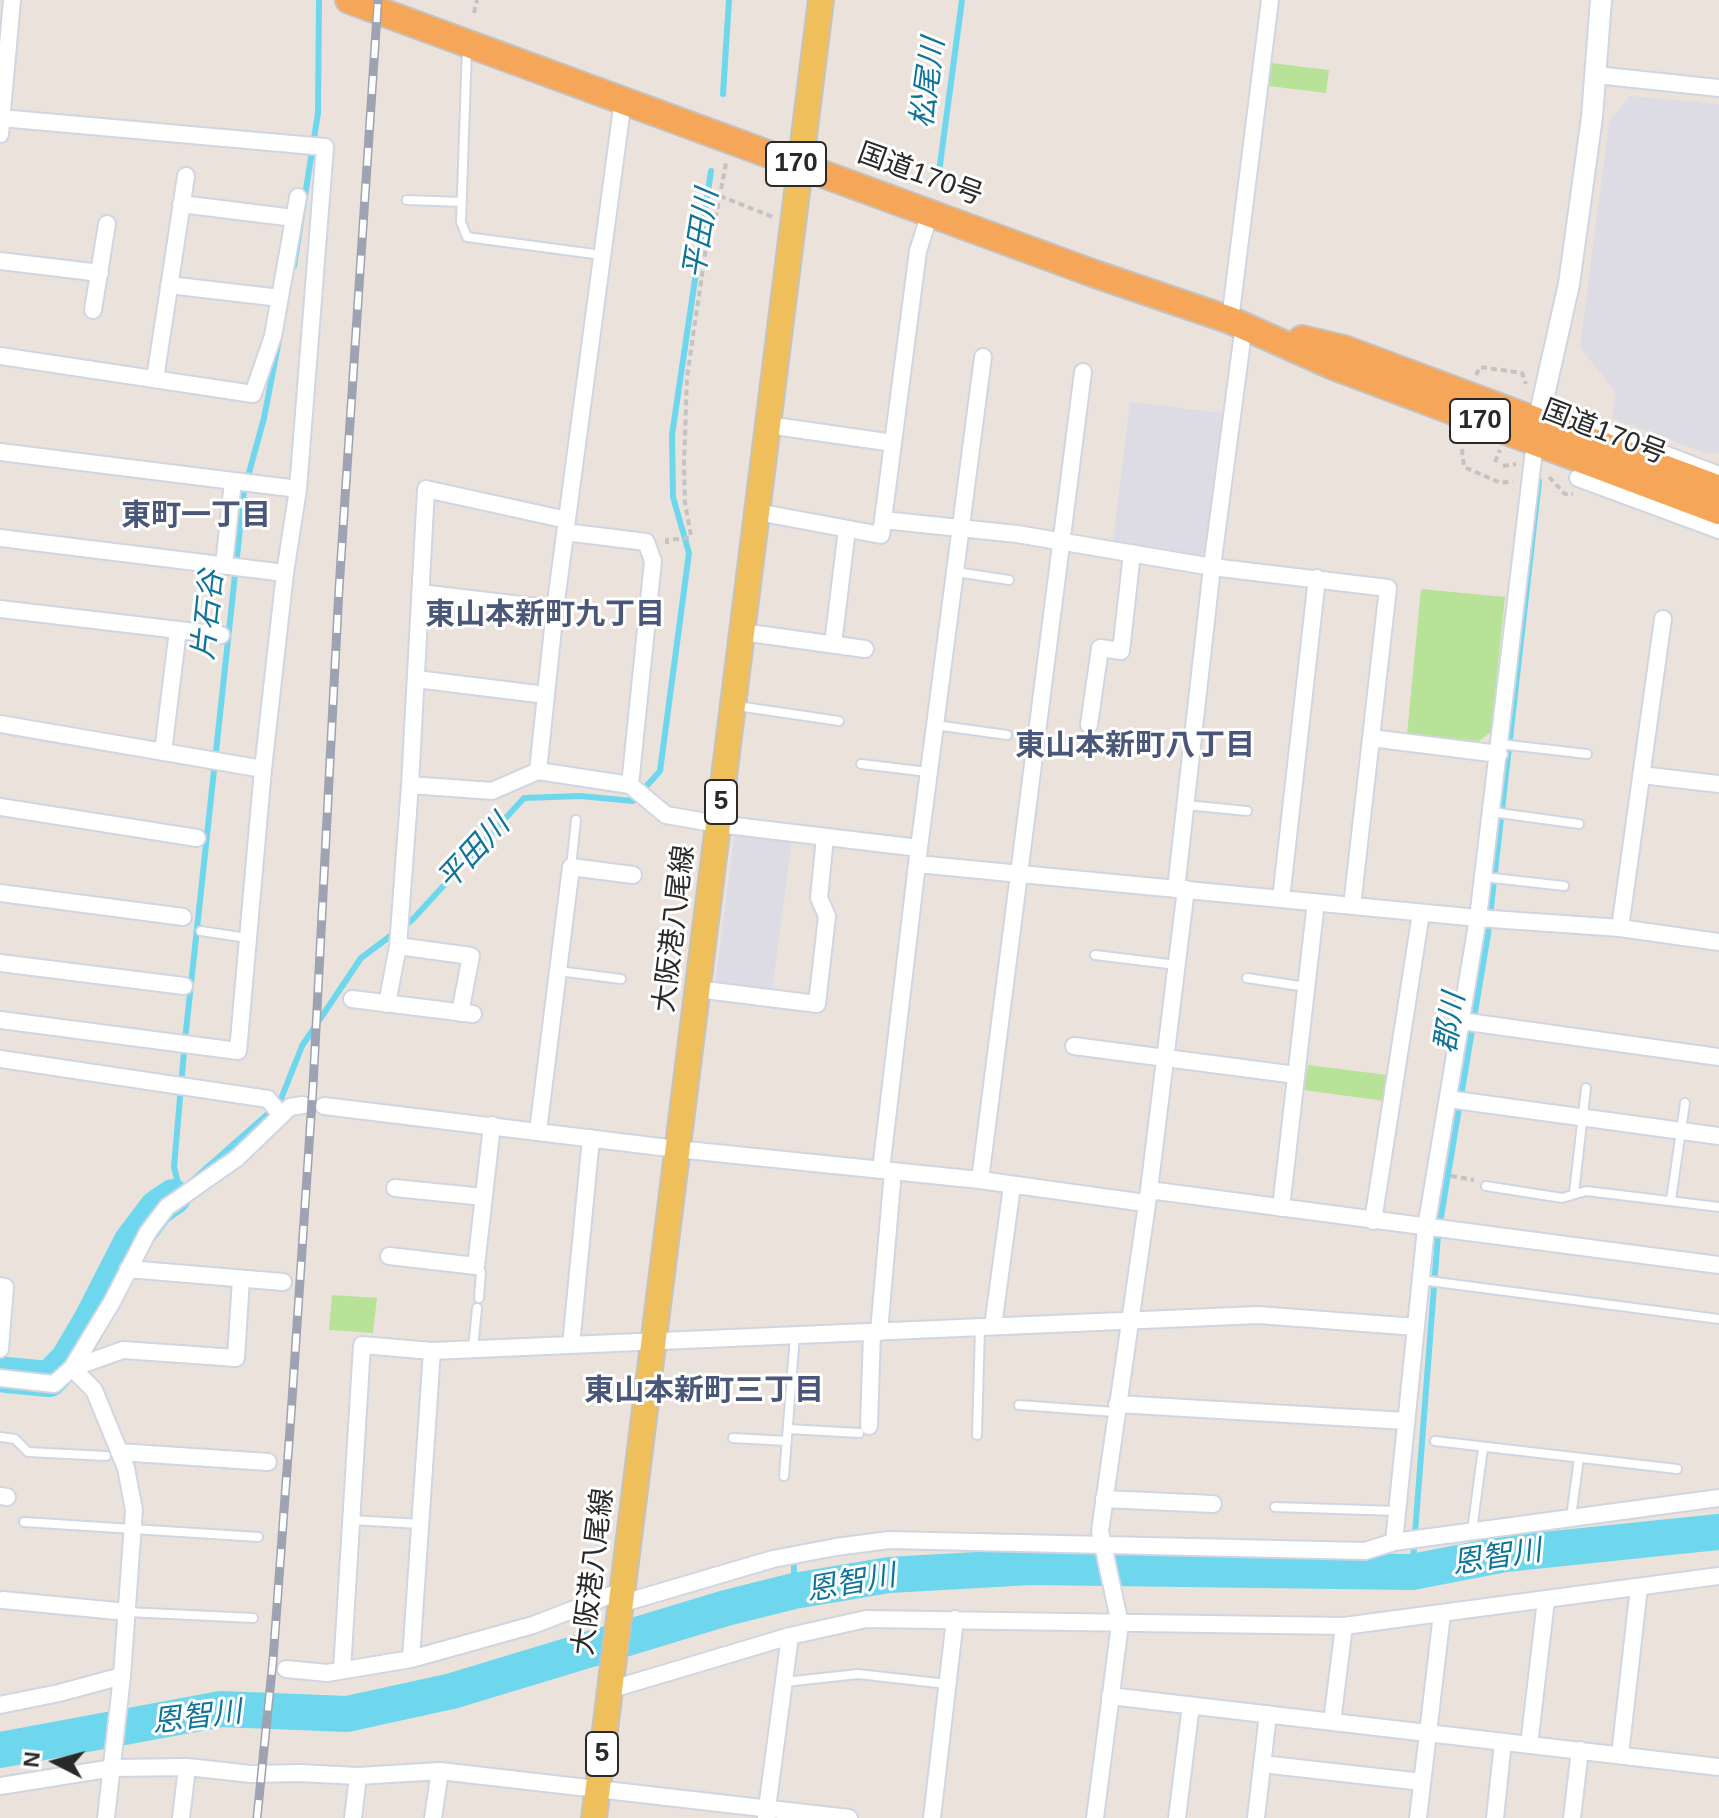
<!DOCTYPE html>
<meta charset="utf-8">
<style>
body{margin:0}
#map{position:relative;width:1719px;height:1818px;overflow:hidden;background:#ebe3db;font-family:Arial,sans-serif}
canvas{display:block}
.north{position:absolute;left:16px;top:1722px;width:80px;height:80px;-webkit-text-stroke:6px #fff;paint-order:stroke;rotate:276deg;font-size:22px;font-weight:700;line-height:32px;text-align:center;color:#292929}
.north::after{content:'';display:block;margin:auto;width:28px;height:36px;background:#292929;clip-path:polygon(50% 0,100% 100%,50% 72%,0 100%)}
</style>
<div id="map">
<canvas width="1719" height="1818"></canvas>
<div class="north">N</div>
</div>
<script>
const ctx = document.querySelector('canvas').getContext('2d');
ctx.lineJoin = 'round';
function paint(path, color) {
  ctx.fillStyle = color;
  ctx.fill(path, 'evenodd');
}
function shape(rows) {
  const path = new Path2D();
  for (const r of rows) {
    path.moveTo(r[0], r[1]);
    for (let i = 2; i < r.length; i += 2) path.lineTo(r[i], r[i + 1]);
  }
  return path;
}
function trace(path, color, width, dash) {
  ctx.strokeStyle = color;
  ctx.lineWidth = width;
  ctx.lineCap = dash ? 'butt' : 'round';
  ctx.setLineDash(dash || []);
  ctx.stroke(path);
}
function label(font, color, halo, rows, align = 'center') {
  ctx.font = font + ' Arial,"Noto Sans JP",sans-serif';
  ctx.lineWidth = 6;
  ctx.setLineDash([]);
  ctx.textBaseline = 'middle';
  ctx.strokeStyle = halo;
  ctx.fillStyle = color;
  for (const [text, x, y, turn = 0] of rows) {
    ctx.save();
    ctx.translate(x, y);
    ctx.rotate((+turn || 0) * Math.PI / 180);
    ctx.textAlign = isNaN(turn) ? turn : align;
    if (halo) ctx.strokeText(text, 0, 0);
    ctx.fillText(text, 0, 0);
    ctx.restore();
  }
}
const industrial = shape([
 [1630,96,1719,104,1719,453,1708,454,1612,418,1616,392,1580,348,1609,122],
 [1130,402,1224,413,1210,548,1200,556,1113,542],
 [735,832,792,839,772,991,715,984]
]);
const green = shape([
 [1271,63,1329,70,1326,93,1269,86],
 [1421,589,1505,597,1491,732,1479,741,1407,734],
 [1308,1065,1387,1075,1384,1101,1304,1090],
 [332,1295,377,1298,373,1333,329,1330]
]);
const stream = shape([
 [723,94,729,0],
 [939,172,962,0],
 [294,266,318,113,319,0],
 [193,1180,279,1104,302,1046,361,958,413,919,524,798,580,796,633,801,660,771,689,553,673,497,672,435,711,171],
 [184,1188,180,1191,174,1167,185,1040,244,491,264,418,279,340],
 [794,1564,794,1591],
 [1412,1572,1438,1235,1488,934,1539,481]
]);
const river = shape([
 [6,1375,49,1379,68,1360,92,1319,132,1241,157,1208,173,1197],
 [0,1750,221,1709,347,1714,452,1691,726,1608,794,1591,889,1575,1031,1567,1412,1572,1505,1554,1719,1532]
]);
const path = shape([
 [474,13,477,0],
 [720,196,773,217],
 [1476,375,1480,367,1522,373,1526,384],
 [1462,449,1464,467,1501,483,1513,481],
 [1495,462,1500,450],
 [1503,466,1516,464],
 [1549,477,1565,494,1573,494],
 [667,544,667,540,689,538,691,536,685,503,684,464,687,377,707,241,716,216,726,163],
 [1451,1176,1474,1180]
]);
const service = shape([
 [467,47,461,222,467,237,602,255],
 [407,200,462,202],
 [956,572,1009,580],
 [737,706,839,721],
 [935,725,1007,735],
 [1500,744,1587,754],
 [861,764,928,772],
 [1186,805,1247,811],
 [1492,812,1579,824],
 [571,867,576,820],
 [1484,877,1564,886],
 [201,931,247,938],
 [1095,955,1177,965],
 [558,971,621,979],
 [1247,978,1306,987],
 [1486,1186,1562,1198,1586,1191,1719,1207],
 [1574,1193,1586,1088],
 [1671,1200,1685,1103],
 [476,1266,481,1272,479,1298],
 [1421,1280,1719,1319],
 [473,1349,477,1308],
 [1019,1405,1115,1412],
 [788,1429,859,1433],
 [977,1435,980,1327],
 [0,1437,15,1439,28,1452,106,1456],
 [733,1438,787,1441],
 [1435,1441,1677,1469],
 [784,1476,795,1335],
 [1275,1507,1397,1511],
 [1571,1517,1579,1458],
 [351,1520,420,1524],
 [24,1522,258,1537],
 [1472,1531,1483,1448],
 [127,1612,253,1618],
 [785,1682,858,1674,947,1684]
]);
const minor = shape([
 [1596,75,1719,88],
 [0,134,12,0],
 [181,204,294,218],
 [0,261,100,273],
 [169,285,280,298],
 [93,310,107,224],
 [1230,320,1270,0],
 [0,356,253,394,273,336,298,197],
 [155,379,186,176],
 [768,425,893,443],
 [1596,428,1719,475],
 [0,452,298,489],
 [1578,478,1719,530],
 [757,512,881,535,918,251,930,213],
 [883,520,1017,534,1212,567,1388,588,1352,906],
 [565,532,646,542,653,561,630,785],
 [0,538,285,573],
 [224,565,233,481],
 [420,593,555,609],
 [0,609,221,635],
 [742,632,865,649],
 [833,644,847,529],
 [416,679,546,695],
 [0,724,263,769],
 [1089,725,1100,648,1121,651,1132,553],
 [1371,738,1499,754],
 [163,752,178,630],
 [538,771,555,609,623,100],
 [1641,775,1719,784],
 [410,785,492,791,538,771,630,785,666,815,718,824,919,848,917,864,1478,918,1620,928,1719,942],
 [0,807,197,838],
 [919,848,983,357],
 [1176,889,1212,567,1244,325],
 [0,893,183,917],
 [1281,899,1317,578],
 [1620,928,1663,619],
 [0,963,184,986],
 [697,989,817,1004,827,916,819,898,825,837],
 [352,999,473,1014],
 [387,1004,398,946],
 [460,1013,471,956,398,946,410,785,426,489,567,520],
 [0,1020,238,1051,263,769,285,573,298,489,325,147,1,118],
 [1461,1021,1719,1057],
 [1074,1046,1296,1075],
 [0,1059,268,1099,281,1115],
 [1448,1099,1719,1136],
 [324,1106,677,1149,980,1180,1145,1203],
 [538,1131,571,867,633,875],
 [881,1170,917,864],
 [980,1180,1083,372],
 [395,1188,484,1197],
 [1149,1190,1719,1265],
 [1281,1208,1316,902],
 [1373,1221,1421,913],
 [389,1256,476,1266,492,1125],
 [128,1269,283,1282],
 [0,1286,5,1287,0,1349],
 [993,1326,1012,1186],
 [879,1332,893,1171],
 [571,1345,591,1138],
 [0,1378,54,1384,72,1368,123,1350,236,1358,241,1279],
 [1117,1404,1406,1421],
 [869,1426,872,1332],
 [119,1452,268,1462],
 [0,1496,7,1497],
 [1104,1499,1213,1504],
 [1394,1542,1426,1228,1478,918,1535,442],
 [3,1600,127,1612],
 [620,1604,773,1559,836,1547,889,1540,1365,1551,1394,1542,1719,1498],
 [411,1659,432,1351],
 [286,1669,327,1673,411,1659,533,1625,621,1591],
 [342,1670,362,1345,432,1351,1258,1315,1416,1327],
 [609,1690,790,1636,866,1619,1344,1626,1719,1576],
 [1110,1696,1719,1767],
 [0,1705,59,1693,122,1676],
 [1332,1722,1344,1626],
 [1529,1745,1546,1600],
 [1620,1755,1639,1587],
 [1262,1764,1422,1782],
 [0,1786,113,1768,187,1767,251,1774,299,1773,358,1776,440,1771,849,1818],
 [766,1816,790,1636],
 [106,1818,122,1676,134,1510,126,1468,94,1390,72,1368,112,1302,148,1232,167,1207,237,1158,290,1107,303,1105],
 [181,1818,187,1767],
 [353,1818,358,1776],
 [433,1818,440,1771],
 [932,1818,955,1619],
 [1095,1818,1120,1624,1100,1531,1149,1190,1186,889],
 [1177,1818,1191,1705],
 [1256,1818,1268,1714],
 [1418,1818,1442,1614],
 [1495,1818,1503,1742],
 [1572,1818,1580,1750]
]);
const tertiary = shape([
 [1538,422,1569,284,1592,117,1601,0]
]);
const primary = shape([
 [594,1818,821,0]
]);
const trunk = shape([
 [349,0,1095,274,1230,320,1333,366,1719,511],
 [1302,339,1344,349,1719,489]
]);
const rail = shape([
 [257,1818,273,1660,291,1415,313,1086,339,589,378,0]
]);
const shields = [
 [796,164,60],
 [1480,421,60],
 [721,802,32],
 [602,1754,32]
];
const shieldNames = [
 ["170",796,164],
 ["170",1480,421],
 ["5",721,802],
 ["5",602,1754]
];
const streetNames = [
 ["国道170号",920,175,20],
 ["国道170号",1604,433,21],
 ["大阪港八尾線",675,929,-83],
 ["大阪港八尾線",594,1572,-83]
];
const waterNames = [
 ["松尾川",929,83,-82],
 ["平田川",702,234,-81],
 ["片石谷",209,615,-84],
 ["平田川",474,853,-47],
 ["郡川",1451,1023,-81],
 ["恩智川",1497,1558,-9],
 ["恩智川",851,1584,-10],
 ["恩智川",197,1718,-7]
];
const neighbourhoodNames = [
 ["東町一丁目",196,517],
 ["東山本新町九丁目",545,616],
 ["東山本新町八丁目",1135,747],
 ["東山本新町三丁目",704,1392]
];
paint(industrial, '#dddce4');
paint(green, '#b8e297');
trace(stream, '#6ed7ed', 6);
trace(river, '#6ed7ed', 36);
trace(service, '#d0d5e2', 12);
trace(minor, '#d0d5e2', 20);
trace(tertiary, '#d0d5e2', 24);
trace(primary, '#c3c3c3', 28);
trace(trunk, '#c3c3c3', 30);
trace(path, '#c3c3c3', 4, [6, 4]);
trace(service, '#fff', 8);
trace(minor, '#fff', 16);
trace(tertiary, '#fff', 20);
trace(primary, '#efbf5c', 24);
trace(trunk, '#f6a658', 26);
trace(rail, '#9ea3b3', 9);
trace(rail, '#fff', 6, [18]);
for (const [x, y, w] of shields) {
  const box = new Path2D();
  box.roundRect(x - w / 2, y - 22, w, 44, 6);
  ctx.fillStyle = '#fff';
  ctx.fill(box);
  trace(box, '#292929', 2);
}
label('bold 26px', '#292929', null, shieldNames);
label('28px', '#292929', '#fff', streetNames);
label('italic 30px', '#0e7598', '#fff', waterNames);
label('bold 30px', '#4a5779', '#fff', neighbourhoodNames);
</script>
